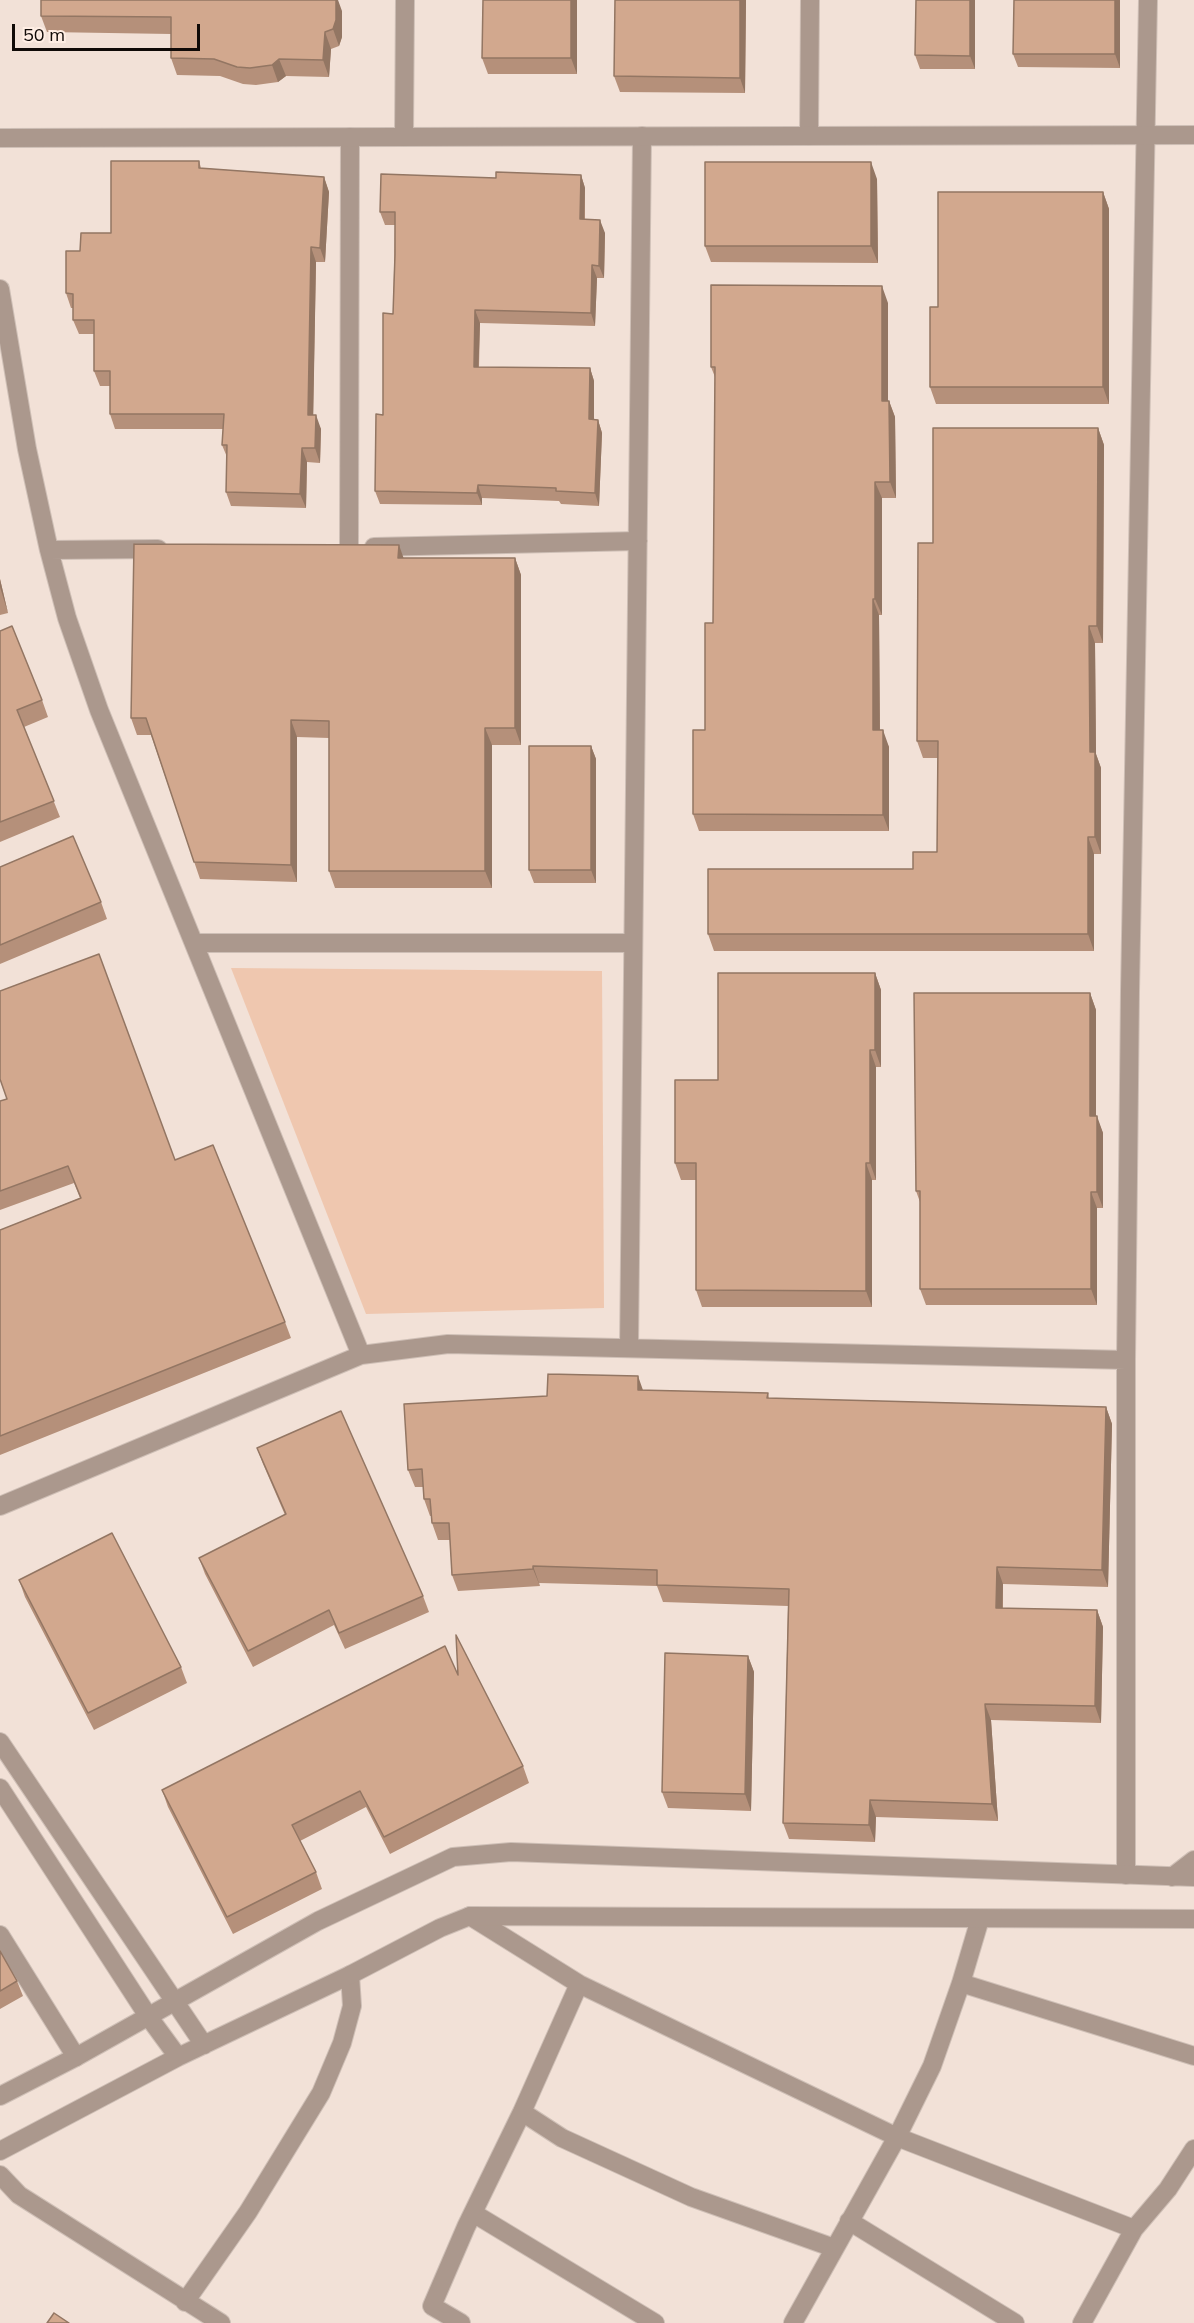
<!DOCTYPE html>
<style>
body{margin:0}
#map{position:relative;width:1194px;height:2323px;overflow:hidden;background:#f2e1d7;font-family:Mulish,sans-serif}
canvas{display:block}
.scale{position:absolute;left:12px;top:24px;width:188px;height:27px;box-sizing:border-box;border:3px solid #100a07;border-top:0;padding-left:8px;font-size:18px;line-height:21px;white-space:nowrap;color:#100a07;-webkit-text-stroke:4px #ffeee4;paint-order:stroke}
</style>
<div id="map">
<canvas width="1194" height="2323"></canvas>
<div class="scale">50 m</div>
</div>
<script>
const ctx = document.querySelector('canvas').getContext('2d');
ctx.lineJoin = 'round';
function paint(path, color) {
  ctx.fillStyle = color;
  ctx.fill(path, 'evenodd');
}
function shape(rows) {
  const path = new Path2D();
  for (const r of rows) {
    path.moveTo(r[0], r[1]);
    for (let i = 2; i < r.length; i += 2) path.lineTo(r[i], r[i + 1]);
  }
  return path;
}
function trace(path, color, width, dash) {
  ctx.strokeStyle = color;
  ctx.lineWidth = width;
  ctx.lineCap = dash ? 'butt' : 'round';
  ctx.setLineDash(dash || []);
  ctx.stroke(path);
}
const green = shape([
 [231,968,602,971,604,1308,366,1314]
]);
const minor = shape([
 [809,136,810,0],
 [404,137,405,0],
 [0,289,27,449,49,550,67,618,99,710,361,1355],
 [374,547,638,541],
 [349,548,350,137],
 [49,550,158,549],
 [194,943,633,943],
 [629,1348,642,136],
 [0,1506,361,1355,448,1344,1126,1360],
 [1126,1875,1126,1360,1130,991,1148,0],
 [470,1916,579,1984,897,2137,1134,2229],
 [0,1935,76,2057],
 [961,1983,1194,2056],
 [522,2112,562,2138,691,2197,834,2248],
 [0,2175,19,2195,221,2323],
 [473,2213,655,2323],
 [849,2221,1015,2323],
 [185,2302,248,2212,321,2093,342,2043,352,2006,350,1975],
 [461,2323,432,2306,466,2227,522,2112,579,1984],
 [793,2323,897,2137,932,2066,961,1983,980,1919],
 [1082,2323,1134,2229,1168,2189,1194,2149]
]);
const tertiary = shape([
 [0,138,1194,135],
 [0,1742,204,2045],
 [0,1788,148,2016,178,2057],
 [1172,1877,1194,1860],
 [0,2096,76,2057,318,1921,453,1857,511,1852,1194,1877],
 [0,2151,178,2057,350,1975,440,1928,470,1916,1194,1919]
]);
const wall = shape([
 [483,0,577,0,577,74,488,74,482,58],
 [615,0,746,0,745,93,620,92,614,76],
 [975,0,975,69,920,69,915,55],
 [1120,0,1120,68,1018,67,1013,54],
 [342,11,342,37,339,46,331,49,329,77,286,76,278,82,256,85,243,84,220,76,177,75,171,58,171,34,47,32,41,16],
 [199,161,201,168,324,177,329,192,325,262,316,262,313,415,321,429,320,463,307,462,306,508,231,506,226,492,227,457,222,445,223,429,115,429,110,414,110,386,100,386,94,371,94,334,79,334,73,320,73,308,71,308,66,293,80,251,111,233],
 [581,175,585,188,585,219,605,233,604,278,597,278,595,326,480,323,479,367,590,368,594,381,594,420,598,420,602,433,599,506,561,504,559,501,482,498,482,505,380,504,375,491,393,314,395,225,385,225,380,212,496,178],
 [877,179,878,263,711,262,705,246],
 [1103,192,1109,209,1109,404,936,404,930,387,938,307],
 [888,303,888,401,889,401,895,417,896,498,882,498,882,615,879,615,880,730,889,747,889,831,699,831,693,814,705,730,713,623,715,377,711,367],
 [1098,428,1104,445,1103,643,1095,643,1096,754,1101,768,1101,854,1094,854,1094,951,714,951,708,934,913,869,937,852,938,758,923,758,917,741,933,543],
 [403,558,515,558,521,575,521,745,492,745,492,888,335,888,329,871,329,738,297,737,297,882,200,879,151,735,137,735,131,718],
 [0,579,8,613,0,615],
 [0,631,42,700,48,717,24,727,60,817,0,842],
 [591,746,596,759,596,883,534,883,529,870],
 [0,867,101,902,107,919,0,964],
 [875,973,881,990,881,1067,876,1067,876,1180,872,1180,872,1307,702,1307,696,1290,696,1180,681,1180,675,1163,718,1080],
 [1090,993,1096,1010,1096,1116,1103,1133,1103,1208,1097,1208,1097,1305,926,1305,920,1289,920,1202,916,1191],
 [0,1101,175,1160,285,1322,291,1338,0,1455,0,1230,80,1198,74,1183,0,1210],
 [643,1390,768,1393,769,1398,1106,1407,1112,1424,1108,1587,1003,1584,1003,1608,1097,1610,1103,1627,1101,1723,991,1720,998,1821,876,1817,875,1842,789,1839,783,1823,788,1606,663,1602,657,1586,539,1583,540,1586,458,1591,452,1575,450,1540,438,1540,432,1523,431,1516,430,1516,424,1499,423,1487,415,1487,408,1470],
 [257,1448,423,1596,429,1612,345,1649,334,1625,253,1667,205,1574,199,1558,285,1515,263,1464],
 [19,1580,181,1667,187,1683,94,1730,25,1597],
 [748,1656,754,1672,751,1811,668,1808,662,1792],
 [458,1675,523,1766,529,1783,390,1854,366,1807,300,1841,316,1872,322,1889,233,1934,168,1807,162,1790],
 [0,1951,17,1981,23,1996,0,2009]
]);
const shadedWall = shape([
 [336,0,338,0,342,11,342,37,339,46,333,29],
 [571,0,577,0,577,74,571,58],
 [740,0,746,0,745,93,740,78],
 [970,0,975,0,975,69,970,56],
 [1115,0,1120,0,1120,68,1115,54],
 [325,32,331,49,329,77,323,60],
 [279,59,286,76,278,82,272,65],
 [871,162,877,179,878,263,871,246],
 [581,175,585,188,584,232,580,219],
 [324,177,329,192,325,262,320,248],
 [1103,192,1109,209,1109,404,1103,387],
 [600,220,605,233,604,278,599,266],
 [311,247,316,262,313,429,308,415],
 [592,265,597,278,595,326,591,313],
 [882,286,888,303,888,417,882,401],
 [475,310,480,323,478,379,474,367],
 [590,368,594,381,594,432,589,419],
 [889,401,895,417,896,498,890,482],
 [316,415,321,429,320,463,315,448],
 [598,420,602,433,599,506,595,493],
 [1098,428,1104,445,1103,643,1097,626],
 [302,448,307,462,306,508,300,494],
 [875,482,882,498,882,615,875,599],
 [478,485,482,498,482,505,477,493],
 [399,545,405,562,398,558],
 [515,558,521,575,521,745,515,728],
 [0,579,8,613,0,587],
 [873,599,879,615,880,747,873,730],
 [1089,626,1095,643,1096,754,1101,768,1101,854,1095,837,1090,752],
 [291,720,297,737,297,882,291,865],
 [485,728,492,745,492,888,485,871],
 [883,730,889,747,889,831,883,815],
 [591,746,596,759,596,883,591,870],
 [1088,837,1094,854,1094,951,1088,934],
 [875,973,881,990,881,1067,875,1050],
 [1090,993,1096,1010,1096,1133,1090,1116],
 [870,1050,876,1067,876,1180,870,1163],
 [1097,1116,1103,1133,1103,1208,1097,1192],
 [866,1163,872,1180,872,1307,866,1291],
 [1091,1192,1097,1208,1097,1305,1091,1289],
 [638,1376,644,1393,638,1390],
 [1106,1407,1112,1424,1108,1587,1102,1570],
 [533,1566,539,1583,540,1586,533,1569],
 [997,1567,1003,1584,1002,1624,996,1608],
 [1097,1610,1103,1627,1101,1723,1095,1706],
 [748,1656,754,1672,751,1811,745,1794],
 [985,1704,991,1720,998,1821,992,1804],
 [870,1800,876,1817,875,1842,869,1825]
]);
const building = shape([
 [41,0,336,0,336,20,333,29,325,32,323,60,279,59,272,65,250,68,237,67,214,59,171,58,171,17,41,16,41,0],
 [483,0,571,0,571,58,482,58,483,0],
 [615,0,740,0,740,78,614,76,615,0],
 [916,0,970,0,970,56,915,55,916,0],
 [1014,0,1115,0,1115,54,1013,54,1014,0],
 [111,161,199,161,199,168,324,177,320,248,311,247,308,415,316,415,315,448,302,448,300,494,226,492,227,445,222,445,224,414,110,414,110,371,94,371,94,320,73,320,73,294,66,293,66,251,80,251,81,233,111,233,111,161],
 [705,162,871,162,871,246,705,246,705,162],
 [496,172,581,175,580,219,600,220,599,266,592,265,591,313,475,310,474,367,590,368,589,419,598,420,595,493,556,491,556,488,478,485,477,493,375,491,376,414,383,415,383,313,393,314,395,255,395,212,380,212,381,174,496,178,496,172],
 [938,192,1103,192,1103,387,930,387,930,307,938,307,938,192],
 [711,285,882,286,882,401,889,401,890,482,875,482,875,599,873,599,873,730,883,730,883,815,693,814,693,730,705,730,705,623,713,623,715,367,711,367,711,285],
 [933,428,1098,428,1097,626,1089,626,1090,752,1095,752,1095,837,1088,837,1088,934,708,934,708,869,913,869,913,852,937,852,938,741,917,741,918,543,933,543,933,428],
 [134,544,399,545,398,558,515,558,515,728,485,728,485,871,329,871,329,721,291,720,291,865,194,862,146,718,131,718,134,544],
 [12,626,42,700,17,710,54,801,0,822,0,631,12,626],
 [529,746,591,746,591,870,529,870,529,746],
 [73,836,101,902,0,945,0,867,73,836],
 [99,954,175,1160,213,1145,285,1322,0,1436,0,1230,81,1198,68,1166,0,1191,0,1101,7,1099,0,1079,0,991,99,954],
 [718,973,875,973,875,1050,870,1050,870,1163,866,1163,866,1291,696,1290,696,1163,675,1163,675,1080,718,1080,718,973],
 [914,993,1090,993,1090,1116,1097,1116,1097,1192,1091,1192,1091,1289,920,1289,920,1191,916,1191,914,993],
 [548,1374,638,1376,638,1390,768,1393,767,1398,1106,1407,1102,1570,997,1567,996,1608,1097,1610,1095,1706,985,1704,992,1804,870,1800,869,1825,783,1823,789,1589,657,1585,657,1570,533,1566,533,1569,452,1575,449,1523,432,1523,430,1499,424,1499,422,1469,408,1470,404,1404,547,1396,548,1374],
 [341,1411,423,1596,339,1633,329,1610,248,1651,199,1558,286,1514,257,1448,341,1411],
 [112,1533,181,1667,88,1713,19,1580,112,1533],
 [456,1635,523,1766,384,1837,360,1791,292,1825,316,1872,227,1917,162,1790,445,1646,458,1675,456,1635],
 [665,1653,748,1656,745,1794,662,1792,665,1653],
 [0,1951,17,1981,0,1991,0,1951],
 [54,2313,69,2323,47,2323,54,2313]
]);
paint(green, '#efc7af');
trace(minor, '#cebfb6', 20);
trace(tertiary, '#cebfb6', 20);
trace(minor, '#ab988d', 18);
trace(tertiary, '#ab988d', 18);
paint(wall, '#b5907a');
paint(shadedWall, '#937663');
paint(building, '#d2a88e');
trace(building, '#937663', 1.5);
</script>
